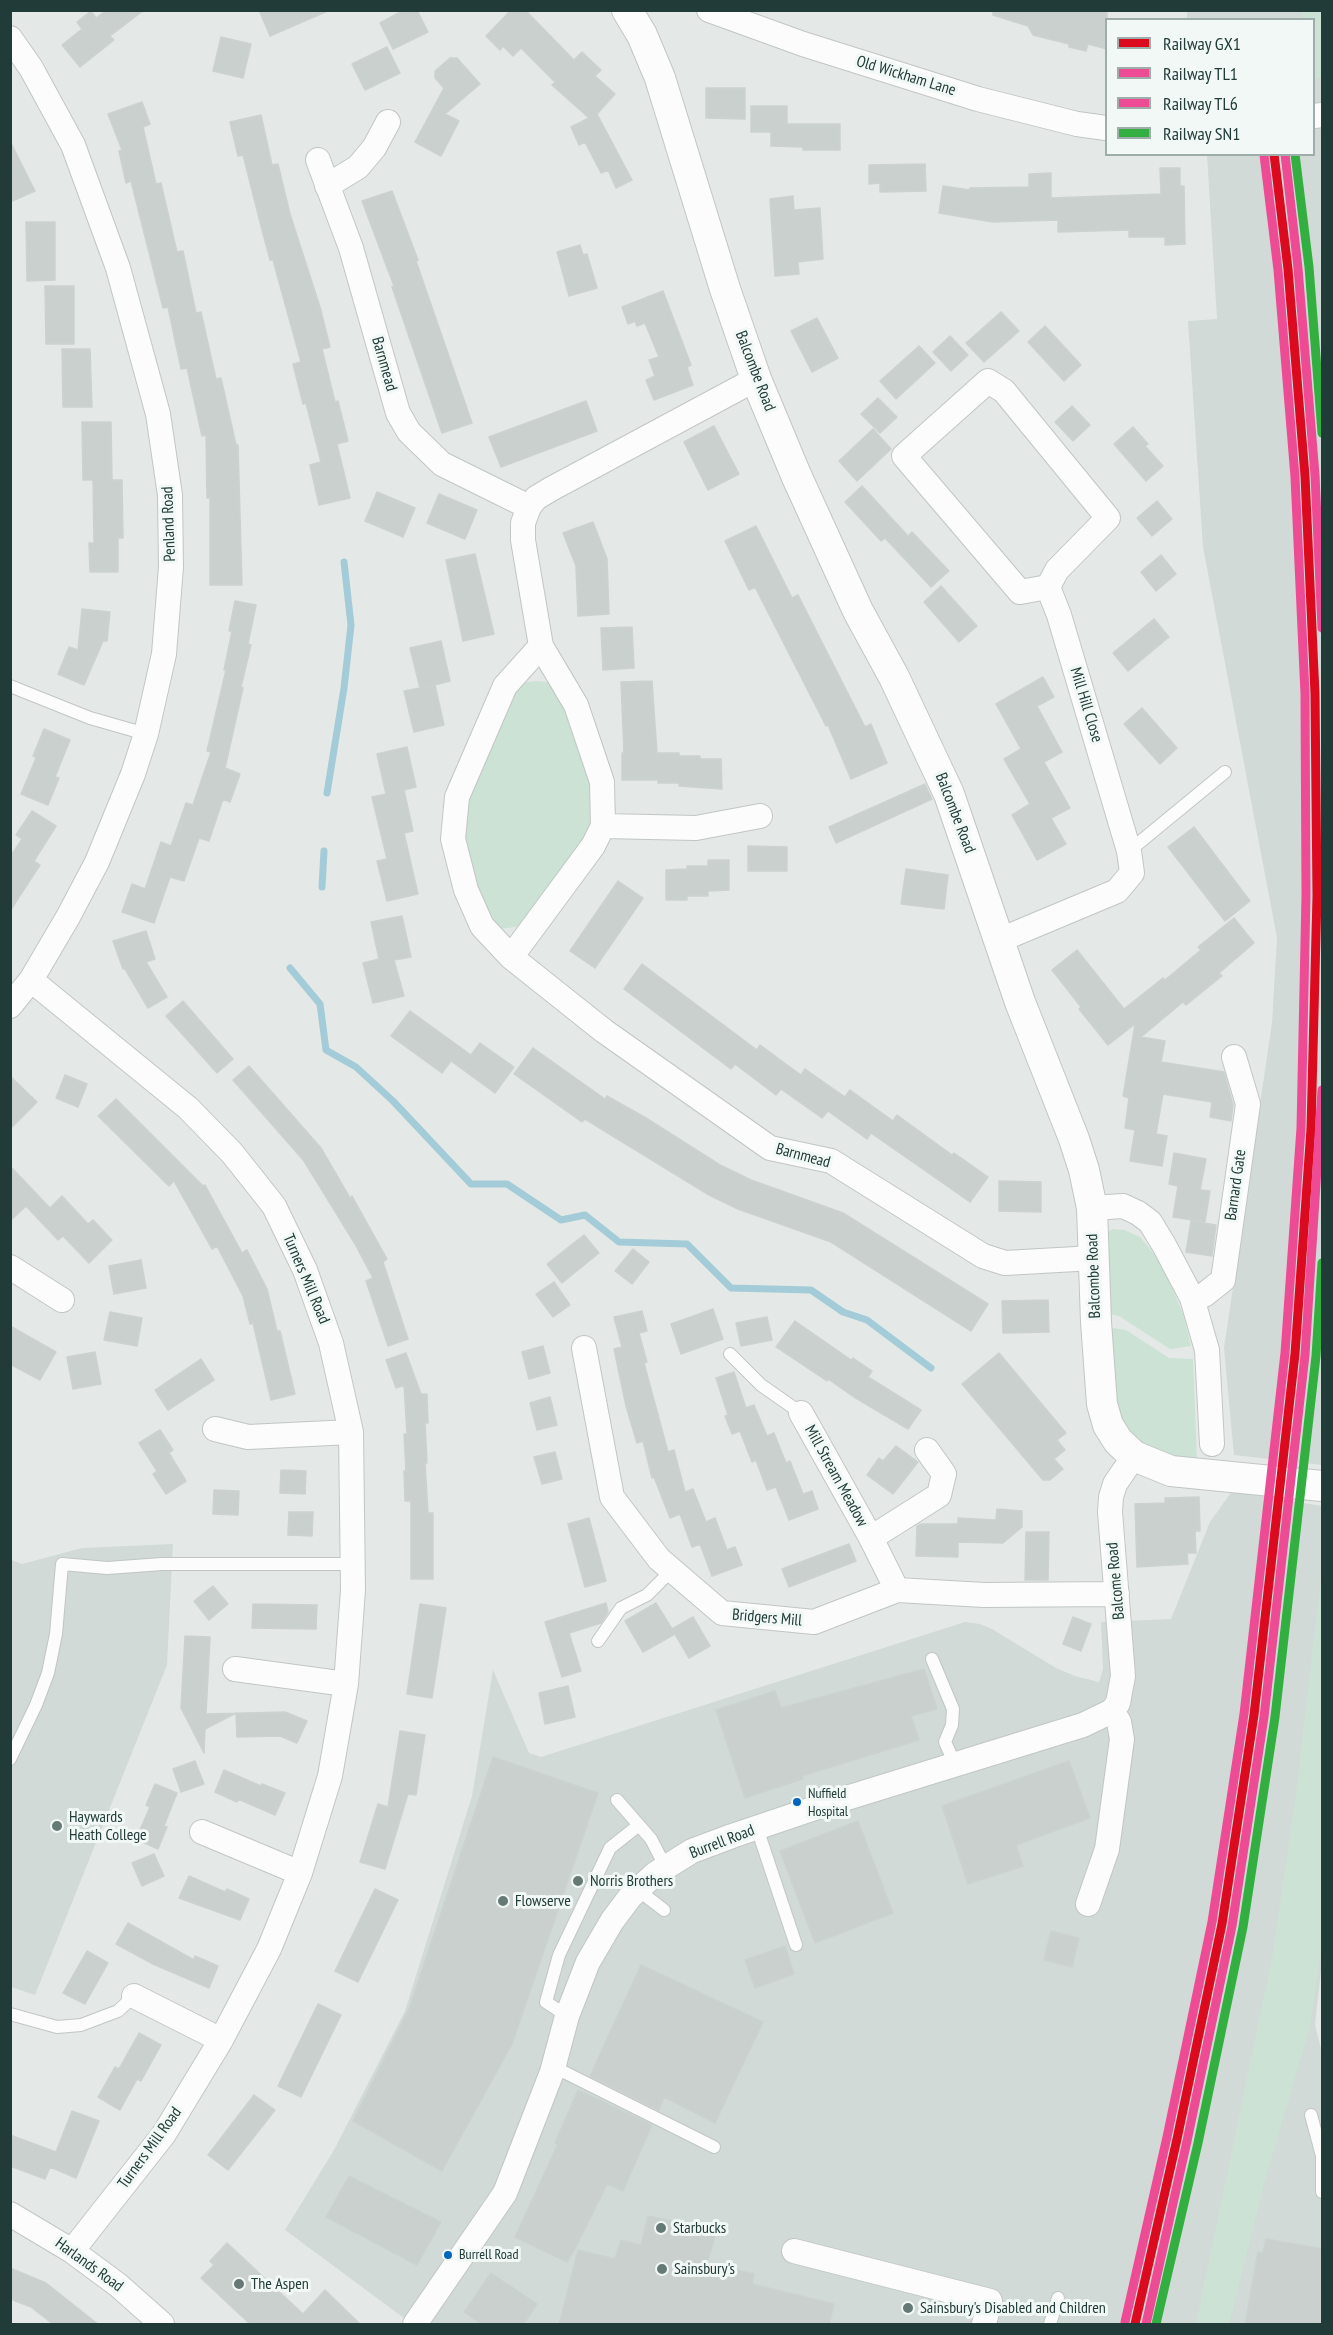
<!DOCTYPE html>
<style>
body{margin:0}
#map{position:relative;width:1333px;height:2335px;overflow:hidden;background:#e4e9e7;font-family:"PT Sans Narrow",sans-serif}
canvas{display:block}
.frame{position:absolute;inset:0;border:12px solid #213c38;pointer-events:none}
.legend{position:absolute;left:1105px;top:18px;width:210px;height:138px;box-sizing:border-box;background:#f1f8f5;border:2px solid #9eada9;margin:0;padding:8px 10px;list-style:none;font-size:18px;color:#213c38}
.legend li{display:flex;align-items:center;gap:12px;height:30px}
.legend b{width:30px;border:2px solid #9eada9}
</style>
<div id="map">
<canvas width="1333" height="2335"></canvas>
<div class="frame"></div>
<ul class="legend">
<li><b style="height:8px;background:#dc0a1e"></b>Railway GX1</li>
<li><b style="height:8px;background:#ee4b95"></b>Railway TL1</li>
<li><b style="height:8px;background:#ee4b95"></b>Railway TL6</li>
<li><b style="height:8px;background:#32af40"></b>Railway SN1</li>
</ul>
</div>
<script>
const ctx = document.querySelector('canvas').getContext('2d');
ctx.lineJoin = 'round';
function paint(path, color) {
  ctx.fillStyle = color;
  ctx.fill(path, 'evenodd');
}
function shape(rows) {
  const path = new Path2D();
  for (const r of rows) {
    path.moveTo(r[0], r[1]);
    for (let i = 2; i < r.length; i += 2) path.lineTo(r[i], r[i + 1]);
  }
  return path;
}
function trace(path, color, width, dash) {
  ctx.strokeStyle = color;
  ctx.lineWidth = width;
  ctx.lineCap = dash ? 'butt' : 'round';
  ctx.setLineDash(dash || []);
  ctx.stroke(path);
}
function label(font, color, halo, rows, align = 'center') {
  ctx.font = font + ' "PT Sans Narrow",sans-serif';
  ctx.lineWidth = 6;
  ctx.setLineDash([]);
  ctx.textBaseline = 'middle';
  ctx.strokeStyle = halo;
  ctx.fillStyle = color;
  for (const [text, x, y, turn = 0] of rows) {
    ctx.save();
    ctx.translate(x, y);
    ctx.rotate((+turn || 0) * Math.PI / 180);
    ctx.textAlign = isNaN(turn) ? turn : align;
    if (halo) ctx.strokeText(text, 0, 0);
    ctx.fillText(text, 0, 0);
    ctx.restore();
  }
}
const built = shape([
 [1187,11,1322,11,1322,1465,1234,1455,1224,1348,1272,1023,1277,938,1203,547,1188,321,1217,319,1207,155,1314,154,1314,20,1187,19],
 [1232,1491,1322,1506,1322,1962,1315,2025,1322,2053,1322,2324,412,2324,285,2230,334,2150,405,2011,472,1796,493,1670,529,1753,541,1757,965,1622,980,1624,992,1629,1056,1668,1075,1676,1099,1682,1103,1669,1101,1622,1171,1619,1210,1522],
 [173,1544,167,1665,35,1995,11,1987,11,1560,22,1564,82,1548]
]);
const green = shape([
 [1302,11,1322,11,1322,78,1314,79,1314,20,1303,19],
 [536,681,547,682,559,693,592,785,592,826,584,842,523,926,500,929,487,921,462,848,467,798,508,695,521,683],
 [1113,1229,1124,1230,1140,1237,1155,1255,1171,1285,1183,1314,1191,1346,1170,1349,1119,1316,1106,1313,1107,1232],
 [1106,1327,1126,1330,1169,1358,1193,1359,1197,1463,1148,1449,1127,1432,1117,1414],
 [1322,1569,1322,1945,1310,2027,1264,2184,1229,2324,1196,2324,1273,1953,1296,1793]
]);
const stream = shape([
 [327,793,344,688,351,625,344,562],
 [322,887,324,851],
 [290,968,320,1004,326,1050,356,1067,393,1101,471,1184,507,1184,561,1220,585,1215,619,1242,687,1244,731,1288,811,1290,843,1312,867,1320,931,1368]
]);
const building = shape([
 [107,10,144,10,110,36,114,40,80,67,62,45,82,29,77,22,91,11,96,18,107,10],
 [259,10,330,10,270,36,259,10],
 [404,10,417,10,428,32,393,49,380,23,404,10],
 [511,10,525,10,574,60,582,52,601,70,595,76,615,94,597,114,632,180,616,188,608,170,601,173,585,142,579,145,571,127,589,118,552,85,555,82,521,48,513,56,503,46,500,50,486,36,511,10],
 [993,10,1107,10,1107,49,1088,44,1086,51,1069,47,1069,44,1033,35,1028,26,993,15,993,10],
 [221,37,251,44,243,78,213,71,221,37],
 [387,47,400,73,365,90,352,64,387,47],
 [450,58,457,58,480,84,445,114,459,121,441,156,415,142,444,88,435,78,435,71,450,58],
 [706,88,745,88,745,119,706,118,706,88],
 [142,102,150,124,143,127,156,184,161,183,177,252,183,251,196,313,201,312,216,379,221,378,236,445,238,445,242,585,210,585,210,498,207,498,206,435,202,436,187,368,181,369,168,307,163,308,131,181,126,183,119,151,122,150,108,114,142,102],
 [751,106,787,106,787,124,840,124,840,150,803,150,803,147,771,146,771,132,751,132,751,106],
 [261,115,272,165,278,164,290,214,320,307,330,347,322,349,335,402,338,401,348,441,337,444,350,498,319,505,310,465,321,462,306,403,303,404,293,364,301,362,273,260,270,260,261,226,243,155,238,156,230,122,261,115],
 [10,141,35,191,10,202,10,141],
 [925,164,926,191,880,192,880,183,869,184,869,165,925,164],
 [1160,168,1180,168,1180,186,1184,186,1185,244,1165,245,1165,237,1129,237,1129,230,1058,232,1058,220,993,222,939,213,943,186,970,190,970,188,1029,187,1029,174,1051,173,1051,198,1161,194,1160,168],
 [392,191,418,260,416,261,472,423,442,433,392,287,394,286,362,201,392,191],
 [793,196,794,210,820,208,823,259,798,262,799,274,775,276,770,199,793,196],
 [26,222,55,222,55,280,27,281,26,222],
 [580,245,583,255,587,254,597,288,569,296,557,252,580,245],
 [45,286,74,286,74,344,46,344,45,286],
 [663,291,691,365,687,367,693,385,654,400,646,380,655,376,649,360,659,357,645,323,637,326,635,321,628,324,622,307,663,291],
 [1001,312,1019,331,984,362,966,343,1001,312],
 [817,318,838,358,812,372,791,331,817,318],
 [1045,326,1081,365,1064,381,1028,342,1045,326],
 [950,336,968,355,951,371,933,352,950,336],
 [919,346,935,363,896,399,880,381,919,346],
 [62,349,90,349,92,407,63,407,62,349],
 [878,398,897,417,880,433,861,414,878,398],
 [586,401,597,431,501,467,489,437,586,401],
 [1072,406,1090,425,1073,441,1055,422,1072,406],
 [82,422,111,422,112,480,122,480,123,538,118,538,118,572,90,572,89,543,94,543,93,480,83,480,82,422],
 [714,426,739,474,708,490,684,442,714,426],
 [1133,427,1148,444,1145,446,1163,466,1146,481,1114,444,1133,427],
 [873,429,891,449,857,481,839,461,873,429],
 [862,486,908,536,912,532,949,571,931,587,885,538,881,541,845,502,862,486],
 [377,492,415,508,403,537,365,521,377,492],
 [439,494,477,510,465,539,427,523,439,494],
 [1157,501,1172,519,1152,536,1137,518,1157,501],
 [593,522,607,559,609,614,578,616,576,566,563,533,593,522],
 [756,526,792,598,798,595,865,727,871,724,887,763,851,779,828,725,826,726,755,587,749,590,725,541,756,526],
 [475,554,494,634,463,641,446,560,475,554],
 [1161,555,1176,574,1156,591,1141,572,1161,555],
 [941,586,977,626,959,642,924,602,941,586],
 [235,601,256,605,248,644,251,645,241,687,243,688,225,768,240,774,230,802,223,799,209,841,199,838,184,881,170,877,154,923,122,912,132,884,145,889,161,842,171,846,186,803,193,805,211,752,207,751,226,670,224,670,232,631,229,631,235,601],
 [82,609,110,612,107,641,103,641,84,685,58,674,69,647,78,650,82,609],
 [1154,619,1169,637,1128,671,1113,653,1154,619],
 [632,627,634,668,603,670,601,628,632,627],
 [441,641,450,681,427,687,435,685,444,725,414,732,404,691,420,688,410,648,441,641],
 [1043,677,1054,697,1037,706,1062,752,1044,762,1070,808,1051,818,1066,844,1037,860,1012,815,1030,804,1004,759,1021,749,996,704,1043,677],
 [652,681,657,753,679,753,679,756,700,756,700,759,721,759,722,789,679,786,679,783,658,783,658,780,622,780,622,753,624,753,621,682,652,681],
 [1142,708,1177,748,1160,764,1124,724,1142,708],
 [44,729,70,740,55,777,59,778,48,805,21,794,36,758,33,756,44,729],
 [407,747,416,787,404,790,413,831,404,833,418,894,387,901,377,861,387,859,372,797,386,794,377,754,407,747],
 [925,784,932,799,836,843,829,827,925,784],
 [32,811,56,826,34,861,40,865,10,911,10,857,22,839,16,835,32,811],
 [1194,827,1250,901,1225,921,1168,847,1194,827],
 [748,846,787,847,787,871,748,871,748,846],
 [708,860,729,860,729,890,708,891,708,896,687,896,687,900,666,900,666,870,687,869,687,866,708,866,708,860],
 [906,869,948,875,944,909,901,904,906,869],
 [618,881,643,898,595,968,570,951,618,881],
 [402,916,411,957,394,960,404,996,373,1003,363,963,379,959,371,922,402,916],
 [1234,918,1254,943,1219,973,1222,976,1186,1005,1183,1002,1141,1037,1165,1041,1161,1062,1224,1072,1233,1105,1231,1121,1210,1117,1212,1102,1163,1094,1156,1134,1167,1136,1162,1166,1130,1161,1135,1130,1125,1128,1129,1098,1123,1096,1135,1024,1108,1045,1079,1009,1081,1007,1052,970,1077,950,1124,1009,1163,978,1165,980,1201,950,1198,947,1234,918],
 [146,931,155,959,146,962,167,997,148,1008,125,969,123,969,113,941,146,931],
 [642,964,757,1050,760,1045,801,1075,805,1069,845,1097,850,1090,893,1121,897,1115,952,1155,954,1153,988,1177,970,1202,871,1133,867,1139,828,1111,822,1118,781,1089,776,1095,735,1064,731,1069,624,989,642,964],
 [183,1001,233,1059,217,1073,166,1016,183,1001],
 [410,1011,471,1055,480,1043,514,1067,495,1093,451,1061,442,1073,391,1036,410,1011],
 [533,1048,605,1099,607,1096,646,1118,720,1165,751,1180,843,1213,988,1304,971,1331,831,1242,738,1209,709,1195,585,1119,582,1122,514,1074,533,1048],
 [249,1066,321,1148,350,1198,352,1196,387,1259,383,1262,408,1339,388,1346,366,1281,373,1278,355,1244,304,1161,233,1080,249,1066],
 [65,1075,87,1084,78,1107,56,1098,65,1075],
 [10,1076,37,1102,10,1129,10,1076],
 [116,1099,203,1186,205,1185,242,1253,247,1250,267,1289,277,1331,280,1331,295,1394,271,1400,253,1323,250,1324,243,1296,217,1246,212,1249,174,1181,169,1186,98,1116,116,1099],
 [1174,1153,1206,1159,1200,1190,1210,1191,1205,1222,1173,1217,1178,1186,1169,1184,1174,1153],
 [10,1166,50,1208,62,1196,88,1224,93,1220,112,1240,89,1263,63,1236,58,1240,26,1206,10,1221,10,1166],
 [999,1181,1041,1182,1041,1212,999,1211,999,1181],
 [1191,1221,1216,1225,1212,1256,1186,1252,1191,1221],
 [584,1235,599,1253,562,1283,547,1264,584,1235],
 [633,1249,649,1262,632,1284,615,1271,633,1249],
 [141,1260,146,1288,114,1294,109,1266,141,1260],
 [554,1282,570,1305,553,1317,536,1294,554,1282],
 [1048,1300,1049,1332,1003,1333,1002,1301,1048,1300],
 [713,1309,723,1339,681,1354,671,1324,713,1309],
 [642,1311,647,1331,639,1333,647,1362,644,1363,668,1452,674,1450,685,1492,693,1489,706,1522,715,1518,727,1550,735,1547,742,1565,712,1576,700,1544,692,1547,680,1514,670,1518,654,1477,652,1478,643,1441,637,1443,626,1406,614,1349,622,1347,614,1317,642,1311],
 [110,1312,142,1318,137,1346,104,1340,110,1312],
 [767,1317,772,1340,741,1346,736,1323,767,1317],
 [795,1321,851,1360,853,1358,872,1371,868,1377,921,1410,908,1429,854,1397,828,1379,827,1381,776,1347,795,1321],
 [10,1326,56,1352,40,1380,10,1364,10,1326],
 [543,1346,550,1373,529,1379,522,1352,543,1346],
 [95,1352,101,1384,73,1389,67,1357,95,1352],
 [406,1353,421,1394,427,1394,428,1423,425,1423,427,1463,425,1463,428,1513,433,1513,433,1579,411,1579,411,1501,405,1501,404,1471,406,1471,404,1434,407,1434,404,1385,396,1388,386,1360,406,1353],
 [999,1353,1066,1433,1057,1440,1065,1450,1054,1459,1063,1469,1050,1480,1043,1480,962,1384,999,1353],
 [201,1359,214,1380,168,1410,155,1390,201,1359],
 [734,1372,746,1408,754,1405,767,1436,774,1433,786,1463,790,1461,803,1494,812,1491,818,1509,789,1520,776,1487,767,1490,756,1460,752,1462,740,1431,732,1434,725,1416,728,1415,716,1378,734,1372],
 [550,1397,557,1425,537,1430,530,1403,550,1397],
 [160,1430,173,1450,169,1453,186,1481,166,1494,153,1474,157,1471,139,1443,160,1430],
 [896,1446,918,1462,893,1494,867,1475,879,1458,883,1461,896,1446],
 [555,1452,562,1479,542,1484,534,1457,555,1452],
 [281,1470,306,1471,305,1494,280,1493,281,1470],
 [214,1490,239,1491,238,1515,213,1514,214,1490],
 [1199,1497,1200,1531,1195,1531,1196,1553,1187,1553,1188,1564,1137,1567,1135,1504,1165,1503,1165,1498,1199,1497],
 [997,1509,1022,1511,1022,1527,1003,1543,958,1542,958,1557,916,1556,917,1526,921,1524,958,1524,958,1518,996,1520,997,1509],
 [289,1512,313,1512,312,1536,288,1535,289,1512],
 [589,1518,606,1581,585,1587,568,1524,589,1518],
 [1026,1532,1049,1532,1048,1580,1025,1580,1026,1532],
 [849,1544,856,1561,789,1587,782,1569,849,1544],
 [213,1586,228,1604,209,1620,194,1601,213,1586],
 [606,1603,608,1612,601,1623,569,1633,581,1671,562,1677,545,1622,606,1603],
 [656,1603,674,1632,672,1629,693,1617,710,1646,689,1658,675,1634,643,1652,625,1621,656,1603],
 [253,1604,317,1605,316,1629,252,1628,253,1604],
 [420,1604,446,1608,432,1698,407,1694,420,1604],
 [1073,1617,1091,1624,1081,1651,1063,1644,1073,1617],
 [185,1636,210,1637,206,1714,285,1712,307,1721,297,1743,280,1736,237,1737,236,1713,205,1729,204,1753,181,1708,185,1636],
 [924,1669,937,1709,911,1716,919,1740,802,1776,803,1779,745,1798,716,1710,775,1691,781,1708,924,1669],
 [568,1686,575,1717,545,1724,539,1693,568,1686],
 [400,1731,425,1735,416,1795,408,1794,385,1869,360,1862,378,1804,388,1807,400,1731],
 [493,1757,598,1793,512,2044,442,2171,353,2121,409,2009,493,1757],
 [195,1761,204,1784,181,1792,173,1769,195,1761],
 [1069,1761,1090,1818,1016,1845,1023,1866,968,1884,942,1806,1069,1761],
 [224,1770,261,1786,262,1784,285,1793,275,1815,238,1799,237,1802,215,1792,224,1770],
 [155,1784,177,1793,164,1826,167,1827,158,1849,136,1839,150,1807,146,1805,155,1784],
 [858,1821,893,1913,815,1943,780,1851,858,1821],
 [154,1854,164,1876,142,1886,132,1863,154,1854],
 [189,1876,225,1892,227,1889,249,1899,240,1920,179,1898,189,1876],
 [375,1889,398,1900,358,1982,335,1971,375,1889],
 [128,1923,194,1960,195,1956,218,1966,209,1988,155,1965,116,1944,128,1923],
 [1051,1931,1079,1938,1072,1967,1044,1960,1051,1931],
 [785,1946,794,1974,755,1988,745,1960,785,1946],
 [87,1951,108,1963,85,2004,63,1993,87,1951],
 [641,1965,763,2022,715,2123,664,2097,659,2110,590,2076,641,1965],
 [318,2004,341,2015,301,2097,278,2086,318,2004],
 [139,2033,161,2045,141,2081,137,2079,120,2110,98,2097,115,2067,119,2069,139,2033],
 [578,2090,652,2125,623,2191,607,2184,576,2247,567,2262,515,2237,558,2144,555,2143,578,2090],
 [254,2095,275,2110,228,2170,208,2155,254,2095],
 [72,2111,99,2121,76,2178,50,2167,45,2179,10,2166,10,2135,56,2152,72,2111],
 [349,2176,441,2222,417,2265,326,2217,349,2176],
 [648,2216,717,2230,707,2263,754,2274,752,2284,834,2304,829,2325,559,2325,578,2250,615,2259,621,2240,641,2245,648,2216],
 [1266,2239,1323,2249,1323,2325,1245,2325,1258,2252,1263,2253,1266,2239],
 [227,2243,303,2314,325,2290,361,2325,251,2325,201,2278,214,2265,210,2261,227,2243],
 [10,2268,46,2283,99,2325,54,2325,31,2307,10,2299,10,2268],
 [491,2273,537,2304,523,2325,483,2325,464,2312,491,2273]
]);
const service = shape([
 [10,686,90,718,146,734],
 [1129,851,1225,772],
 [730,1354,761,1385,801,1413],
 [598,1641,621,1608,647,1595,672,1570],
 [932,1659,953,1709,952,1725,945,1742,955,1764],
 [10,1759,36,1705,48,1673,56,1634,62,1564,107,1568,162,1564,353,1564],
 [617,1800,651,1839,666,1868],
 [757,1828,796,1945],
 [638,1890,664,1910],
 [10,2014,57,2027,81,2025,118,2011,134,1996],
 [567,2016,546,2002,559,1955,610,1848,639,1825],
 [554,2067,714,2147],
 [1311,2115,1322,2156],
 [1322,2156,1322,2192],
 [1050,2324,1058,2298]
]);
const minor = shape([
 [709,10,803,44,978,99,1077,124,1106,128],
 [10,38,31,68,73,145,118,268,158,414,170,495,171,567,164,654,146,734,133,774,97,862,68,917,31,980,10,1006],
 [1314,116,1322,115],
 [318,160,351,248,398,413,409,432,442,464,529,507],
 [327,186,358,167,374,148,388,122],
 [756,379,551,489,536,498,529,507,523,523,523,540,541,646,505,686,457,797,453,839,466,890,482,926,511,957,604,1031,770,1148,831,1161,983,1256,1005,1263,1094,1258],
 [603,826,696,828,760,816],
 [1000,940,1117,891,1132,873,1129,851,1059,615,1048,587,1020,592,904,456,988,381,1004,391,1108,518,1057,570,1048,587],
 [511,957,593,846,603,826,602,782,576,705,541,646],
 [31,980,188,1108,232,1153,274,1206,305,1270,331,1343,351,1432,353,1590,346,1684,330,1776,300,1873,269,1949,221,2040,164,2134,72,2251],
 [1092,1208,1123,1206,1138,1213,1150,1222,1164,1245,1192,1298,1207,1350,1212,1444],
 [10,1267,62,1300],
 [1192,1298,1204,1295,1223,1280,1248,1104,1234,1057],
 [584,1348,612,1497,659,1559,722,1613,814,1622,897,1590,984,1595,1117,1594],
 [801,1413,871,1538,897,1590],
 [215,1429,248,1437,351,1432],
 [871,1538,939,1495,944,1474,927,1450],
 [235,1669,346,1684],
 [202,1832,300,1873],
 [1088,1904,1107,1849,1122,1739,1119,1722,1112,1711],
 [134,1996,221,2040],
 [10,2214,72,2251,118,2285,162,2324],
 [794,2251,990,2301,984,2324],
 [415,2324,505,2193,552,2072,567,2016,588,1962,612,1921,630,1897,655,1874,692,1851,732,1836,824,1805,1083,1725,1112,1711,1118,1703,1123,1676,1110,1512,1111,1497,1115,1484,1134,1456]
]);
const tertiary = shape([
 [627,10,642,35,660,78,725,289,756,379,796,475,858,611,894,677,949,794,1020,1002,1074,1139,1084,1170,1092,1208,1096,1322,1102,1404,1108,1425,1118,1441,1134,1456,1171,1471,1322,1486]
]);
const rail1 = shape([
 [1135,2324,1177,2139,1222,1924,1254,1715,1295,1354,1311,1129,1317,896,1315,694,1305,476,1288,269,1274,154]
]);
const rail2 = shape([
 [1285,154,1298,268,1315,475,1322,628],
 [1146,2324,1187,2141,1232,1926,1264,1717,1305,1355,1322,1090]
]);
const rail3 = shape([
 [1125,2322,1167,2137,1212,1922,1244,1714,1285,1353,1301,1128,1306,896,1305,694,1295,477,1278,270,1264,155]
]);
const rail4 = shape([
 [1295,154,1309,267,1322,433],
 [1156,2324,1198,2143,1243,1927,1275,1717,1316,1356,1322,1263]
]);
const markers = [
 [797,1802,5,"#0065bd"],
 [57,1826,6,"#657975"],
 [578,1881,6,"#657975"],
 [503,1901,6,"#657975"],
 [661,2228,6,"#657975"],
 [448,2255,5,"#0065bd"],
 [662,2269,6,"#657975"],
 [239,2284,6,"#657975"],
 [908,2308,6,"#657975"]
];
const busNames = [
 ["Nuffield",808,1794],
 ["Hospital",808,1812],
 ["Burrell Road",459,2255]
];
const streetNames = [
 ["Old Wickham Lane",906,76,17],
 ["Barnmead",384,364,74],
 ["Balcombe Road",755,371,69],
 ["Penland Road",169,524,-92],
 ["Mill Hill Close",1086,705,73],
 ["Balcombe Road",955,813,69],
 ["Barnmead",803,1156,15],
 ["Barnard Gate",1236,1185,-82],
 ["Balcombe Road",1094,1276,-92],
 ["Turners Mill Road",306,1279,67],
 ["Mill Stream Meadow",836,1476,61],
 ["Balcome Road",1116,1581,-95],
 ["Bridgers Mill",767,1618,5],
 ["Burrell Road",722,1842,-21],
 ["Turners Mill Road",150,2148,-54],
 ["Harlands Road",89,2265,36]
];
const poiNames = [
 ["Haywards",69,1817],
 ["Heath College",69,1835],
 ["Norris Brothers",590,1881],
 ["Flowserve",515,1901],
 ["Starbucks",673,2228],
 ["Sainsbury's",674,2269],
 ["The Aspen",251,2284],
 ["Sainsbury's Disabled and Children",920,2308]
];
paint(built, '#d1dad7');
paint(green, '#cce2d5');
trace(stream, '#a4ccd8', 7);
paint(building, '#cad0ce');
trace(building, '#ccd2d0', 1.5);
trace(service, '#c1c6c4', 14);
trace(minor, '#c1c6c4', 26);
trace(tertiary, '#c1c6c4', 32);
trace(service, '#fbfcfb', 12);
trace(minor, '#fbfcfb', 24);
trace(tertiary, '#fbfcfb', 30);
trace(rail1, '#dc0a1e', 9);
trace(rail2, '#ee4b95', 9);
trace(rail3, '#ee4b95', 9);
trace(rail4, '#32af40', 9);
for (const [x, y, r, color] of markers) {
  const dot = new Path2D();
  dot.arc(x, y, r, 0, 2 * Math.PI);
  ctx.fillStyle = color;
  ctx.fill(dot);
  trace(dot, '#f1f8f5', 2);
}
label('14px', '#213c38', '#f1f8f5', busNames, 'left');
label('16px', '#213c38', '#f1f8f5', streetNames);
label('16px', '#213c38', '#f1f8f5', poiNames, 'left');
</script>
